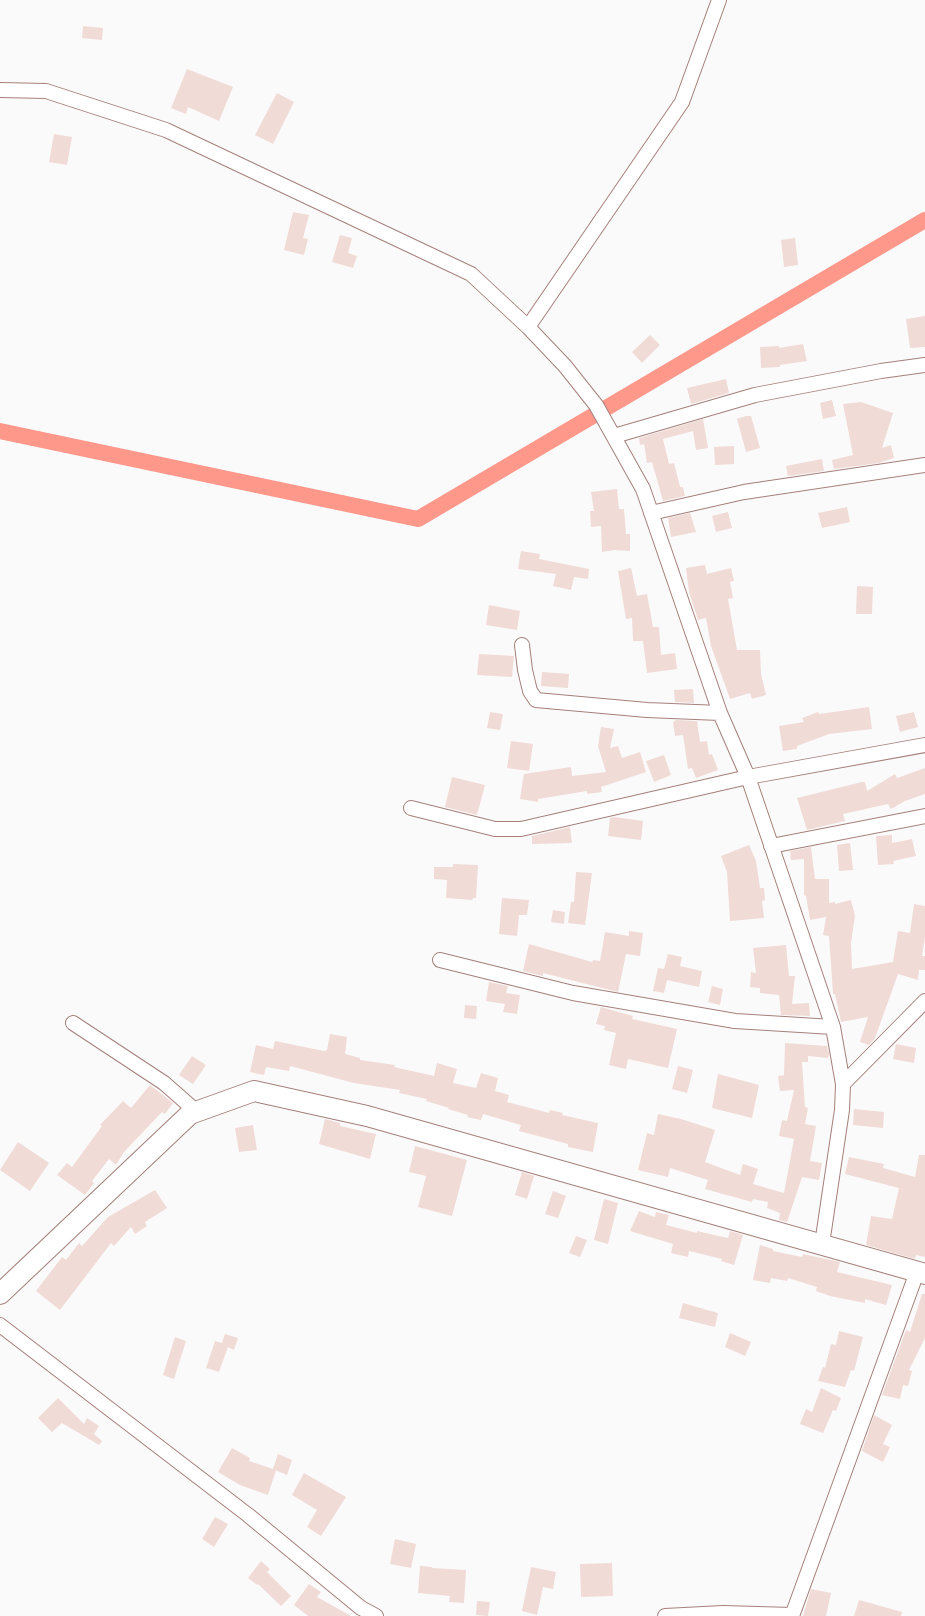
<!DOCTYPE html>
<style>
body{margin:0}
canvas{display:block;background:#fafafa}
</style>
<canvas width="925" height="1616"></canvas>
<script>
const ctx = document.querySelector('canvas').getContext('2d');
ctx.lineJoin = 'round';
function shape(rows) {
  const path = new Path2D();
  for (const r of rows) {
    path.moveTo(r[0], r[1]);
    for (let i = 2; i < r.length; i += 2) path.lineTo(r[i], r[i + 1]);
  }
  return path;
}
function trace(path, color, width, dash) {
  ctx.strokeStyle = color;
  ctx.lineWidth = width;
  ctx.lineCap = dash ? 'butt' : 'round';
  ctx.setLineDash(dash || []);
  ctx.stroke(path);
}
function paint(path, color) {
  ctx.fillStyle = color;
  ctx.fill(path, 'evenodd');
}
const canal = shape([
 [0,431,418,519,925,220]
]);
const building = shape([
 [83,26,103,28,102,40,82,38],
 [187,69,233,87,219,121,188,107,186,114,171,108],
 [277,93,294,102,273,144,255,135],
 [54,134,72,137,67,165,49,162],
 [293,212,309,215,303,238,308,239,304,255,284,250],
 [340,235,352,238,348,253,357,256,353,268,332,262],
 [795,238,798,265,784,267,781,240],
 [925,316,925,347,910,348,906,319],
 [650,335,660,345,642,363,632,352],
 [803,344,807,361,780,365,780,367,761,368,760,347,779,346,779,348],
 [726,379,729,393,691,404,687,388],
 [832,400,836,416,823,419,820,403],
 [861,402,893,413,882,448,891,445,894,458,879,463,834,469,832,460,853,455,843,404],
 [746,416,751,416,760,448,746,452,737,419],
 [703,419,708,448,696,450,693,431,663,439,669,464,674,463,680,487,683,487,685,496,663,501,652,462,647,463,644,444,640,445,639,438],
 [734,446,734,464,715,465,714,447],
 [822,459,824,471,788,476,786,466],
 [617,489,619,509,624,509,626,534,630,534,630,551,614,550,602,552,601,526,591,527,590,511,594,511,591,492],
 [847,507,850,522,822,528,818,513],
 [728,512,732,528,716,532,712,516],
 [690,513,696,532,671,537,668,518],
 [521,551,540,554,539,559,589,569,588,579,574,577,571,590,553,586,556,574,518,569],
 [705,565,707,574,731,568,734,581,730,582,733,598,728,599,737,650,760,650,761,674,766,695,752,699,750,693,730,699,711,646,706,618,698,620,689,592,686,568],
 [631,568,637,596,647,594,653,627,659,627,661,655,675,653,677,669,647,673,643,641,633,641,632,618,626,619,618,571],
 [857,586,873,587,872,614,856,614],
 [489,605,520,611,517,630,486,625],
 [479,654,514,656,512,677,477,675],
 [542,672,569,674,568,688,541,686],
 [693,689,694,703,675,702,674,690],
 [869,707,872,729,829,734,797,746,797,749,783,751,779,726,804,722,802,718,818,712,819,714],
 [490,712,503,714,500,730,487,728],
 [914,712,918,727,900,732,896,716],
 [676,720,697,721,700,742,707,741,709,755,712,754,718,770,696,778,692,768,688,769,683,735,675,736,673,722],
 [601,727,614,729,610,748,618,746,622,758,640,752,646,772,601,787,602,792,587,794,587,791,538,799,538,802,520,799,524,774,571,767,572,776,606,772,598,746],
 [511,741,533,744,529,771,507,768],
 [664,755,671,775,654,782,646,761],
 [925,768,925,794,905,801,891,809,888,804,843,814,845,821,807,830,797,798,862,782,865,782,867,791,895,774,897,778],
 [452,777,485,785,477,815,445,807],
 [614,817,643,821,641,840,608,836,610,818],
 [570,827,572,843,532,844,532,836],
 [892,835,892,843,912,839,916,856,893,861,894,864,878,865,876,836],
 [850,843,853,870,839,871,837,845],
 [749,845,756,861,760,888,764,888,765,900,762,901,764,918,730,921,727,872,721,856],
 [811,847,815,879,829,879,829,903,835,902,835,904,851,900,855,916,851,943,852,969,893,962,898,931,910,933,914,904,925,906,925,937,922,956,925,956,925,970,919,970,918,980,898,974,875,1038,869,1045,860,1042,868,1017,841,1022,835,994,833,994,829,936,823,935,826,917,810,920,806,896,804,895,804,859,791,860,790,851],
 [453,864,478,865,476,898,473,898,472,900,446,898,447,880,434,879,434,867,453,867],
 [576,872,592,873,585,925,568,923,571,902,574,902],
 [502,898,529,900,527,915,519,915,517,936,499,934],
 [553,910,565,912,564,924,551,922],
 [629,931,643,933,640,956,626,954,618,992,543,973,543,976,523,971,529,944,592,962,593,960,600,961,605,932,629,936],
 [786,945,789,976,795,976,792,1004,809,1003,810,1016,781,1015,779,995,760,993,760,988,750,987,751,972,756,973,753,948],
 [668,954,682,957,680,966,702,971,699,987,667,980,664,993,653,991,658,968,664,969],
 [489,982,508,986,506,993,520,995,517,1014,503,1012,505,1004,486,1001],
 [712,986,723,989,720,1005,708,1002],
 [465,1005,477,1006,476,1019,464,1018],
 [601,1007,633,1016,632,1019,677,1029,668,1068,628,1059,626,1069,609,1065,616,1033,604,1030,605,1026,596,1024],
 [330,1034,347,1037,345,1054,360,1058,360,1060,395,1065,394,1067,434,1076,437,1063,457,1069,453,1083,476,1088,481,1073,498,1078,495,1091,509,1095,507,1102,549,1113,550,1110,563,1113,562,1115,598,1123,593,1152,568,1147,568,1144,519,1131,521,1125,483,1114,481,1120,467,1117,468,1115,448,1109,449,1108,426,1101,427,1099,399,1093,400,1090,354,1083,290,1066,289,1071,266,1067,264,1075,250,1072,256,1045,273,1049,275,1041,324,1051,327,1050],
 [785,1043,827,1046,829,1054,828,1058,808,1056,808,1062,802,1062,805,1107,808,1108,805,1124,816,1126,810,1161,822,1163,819,1180,802,1177,787,1222,779,1220,780,1213,767,1208,768,1202,753,1199,752,1202,705,1189,708,1180,670,1168,668,1177,638,1170,647,1133,654,1135,658,1114,681,1119,715,1130,705,1162,740,1175,743,1164,758,1169,753,1184,784,1193,794,1139,779,1136,782,1120,787,1121,794,1090,780,1091,778,1076,784,1075],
 [896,1044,916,1048,914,1063,893,1059],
 [192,1056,206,1065,193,1084,179,1075],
 [678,1066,693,1070,687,1093,672,1089],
 [718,1074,759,1085,752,1118,712,1108],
 [150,1085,173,1103,165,1114,162,1112,124,1152,116,1165,109,1159,92,1181,94,1183,85,1195,57,1175,67,1163,72,1167,102,1126,100,1125,123,1101,131,1108],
 [854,1109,884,1112,883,1128,853,1125],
 [325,1119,340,1123,340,1126,376,1134,370,1159,319,1144],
 [253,1125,257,1150,239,1152,235,1128],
 [18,1142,49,1163,30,1191,0,1170],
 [415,1146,467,1160,452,1216,418,1207,426,1176,409,1172],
 [919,1155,925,1155,925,1257,916,1255,915,1259,866,1245,871,1216,892,1219,899,1188,845,1174,849,1157,884,1164,883,1168,915,1177],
 [522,1172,534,1176,527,1199,515,1195],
 [155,1190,167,1208,145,1222,147,1226,135,1234,131,1227,114,1246,111,1243,60,1310,36,1291,62,1257,66,1260,79,1243,82,1246,108,1217],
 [553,1191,566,1196,558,1218,545,1214],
 [604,1199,618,1203,608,1244,594,1240],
 [639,1211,655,1217,656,1212,669,1215,666,1225,697,1233,697,1231,728,1238,730,1231,743,1235,734,1265,721,1261,722,1259,689,1251,688,1257,671,1253,673,1244,630,1231],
 [576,1236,587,1240,580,1257,569,1253],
 [760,1245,773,1249,773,1251,802,1257,803,1254,840,1262,837,1272,892,1285,886,1305,865,1299,865,1303,830,1296,816,1291,817,1287,788,1278,787,1281,771,1278,770,1283,753,1280],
 [922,1294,925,1294,925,1338,909,1370,912,1371,908,1386,903,1385,900,1399,882,1395,906,1330,910,1332],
 [683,1303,718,1313,715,1327,679,1318],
 [839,1331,863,1337,854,1371,851,1370,845,1387,818,1381,823,1367,825,1368,831,1344,836,1345],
 [730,1333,751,1342,745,1356,725,1347],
 [225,1334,238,1338,234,1350,228,1347,219,1372,206,1368,215,1341,222,1343],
 [175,1337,186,1341,174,1379,163,1375],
 [821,1388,841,1398,836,1411,833,1410,823,1433,800,1424,806,1409,812,1412],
 [58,1398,84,1424,87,1418,99,1426,94,1434,102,1441,99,1445,62,1423,52,1432,38,1418],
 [874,1415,892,1425,883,1444,890,1447,883,1462,862,1451],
 [232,1448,250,1458,249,1461,276,1470,268,1495,240,1485,218,1472],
 [278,1454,292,1460,287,1475,273,1469],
 [304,1473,346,1497,321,1536,307,1527,317,1510,292,1495],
 [215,1517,228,1524,214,1547,202,1539],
 [395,1539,416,1544,411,1568,390,1564],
 [261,1561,270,1569,267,1572,291,1596,281,1606,258,1584,257,1585,248,1578],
 [612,1563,613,1596,581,1597,580,1564],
 [420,1566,432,1567,432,1568,466,1570,464,1603,449,1602,450,1596,418,1593],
 [531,1567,556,1572,553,1589,543,1587,537,1615,522,1611],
 [309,1584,321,1592,317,1597,351,1616,308,1616,294,1605],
 [811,1589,831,1593,826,1616,803,1616],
 [859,1600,902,1612,901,1616,854,1616],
 [477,1601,490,1602,488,1616,476,1615]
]);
const street = shape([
 [0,90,46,91,166,130,471,274,528,327,565,366,596,405,643,489,720,713,748,777,833,1027,843,1084,842,1110,822,1244],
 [528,327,682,102,719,0],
 [614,436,755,395,881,371,925,365],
 [651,513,744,492,925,465],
 [522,645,525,670,530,691,536,700,647,710,720,713],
 [411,808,495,829,521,829,748,777,925,745],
 [771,846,925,816],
 [440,960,573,993,735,1021,833,1027],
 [73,1023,164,1083,197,1112],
 [843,1084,925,1001],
 [0,1325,248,1515,361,1608,376,1616],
 [665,1616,723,1613,792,1615],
 [792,1616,917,1272]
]);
const secondary = shape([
 [0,1294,190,1114,254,1091,367,1116,925,1274]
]);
trace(canal, '#fe988b', 16);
paint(building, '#f1dbd7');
trace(street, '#a5807b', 16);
trace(secondary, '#a5807b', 22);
trace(street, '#fff', 14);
trace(secondary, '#fff', 20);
</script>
